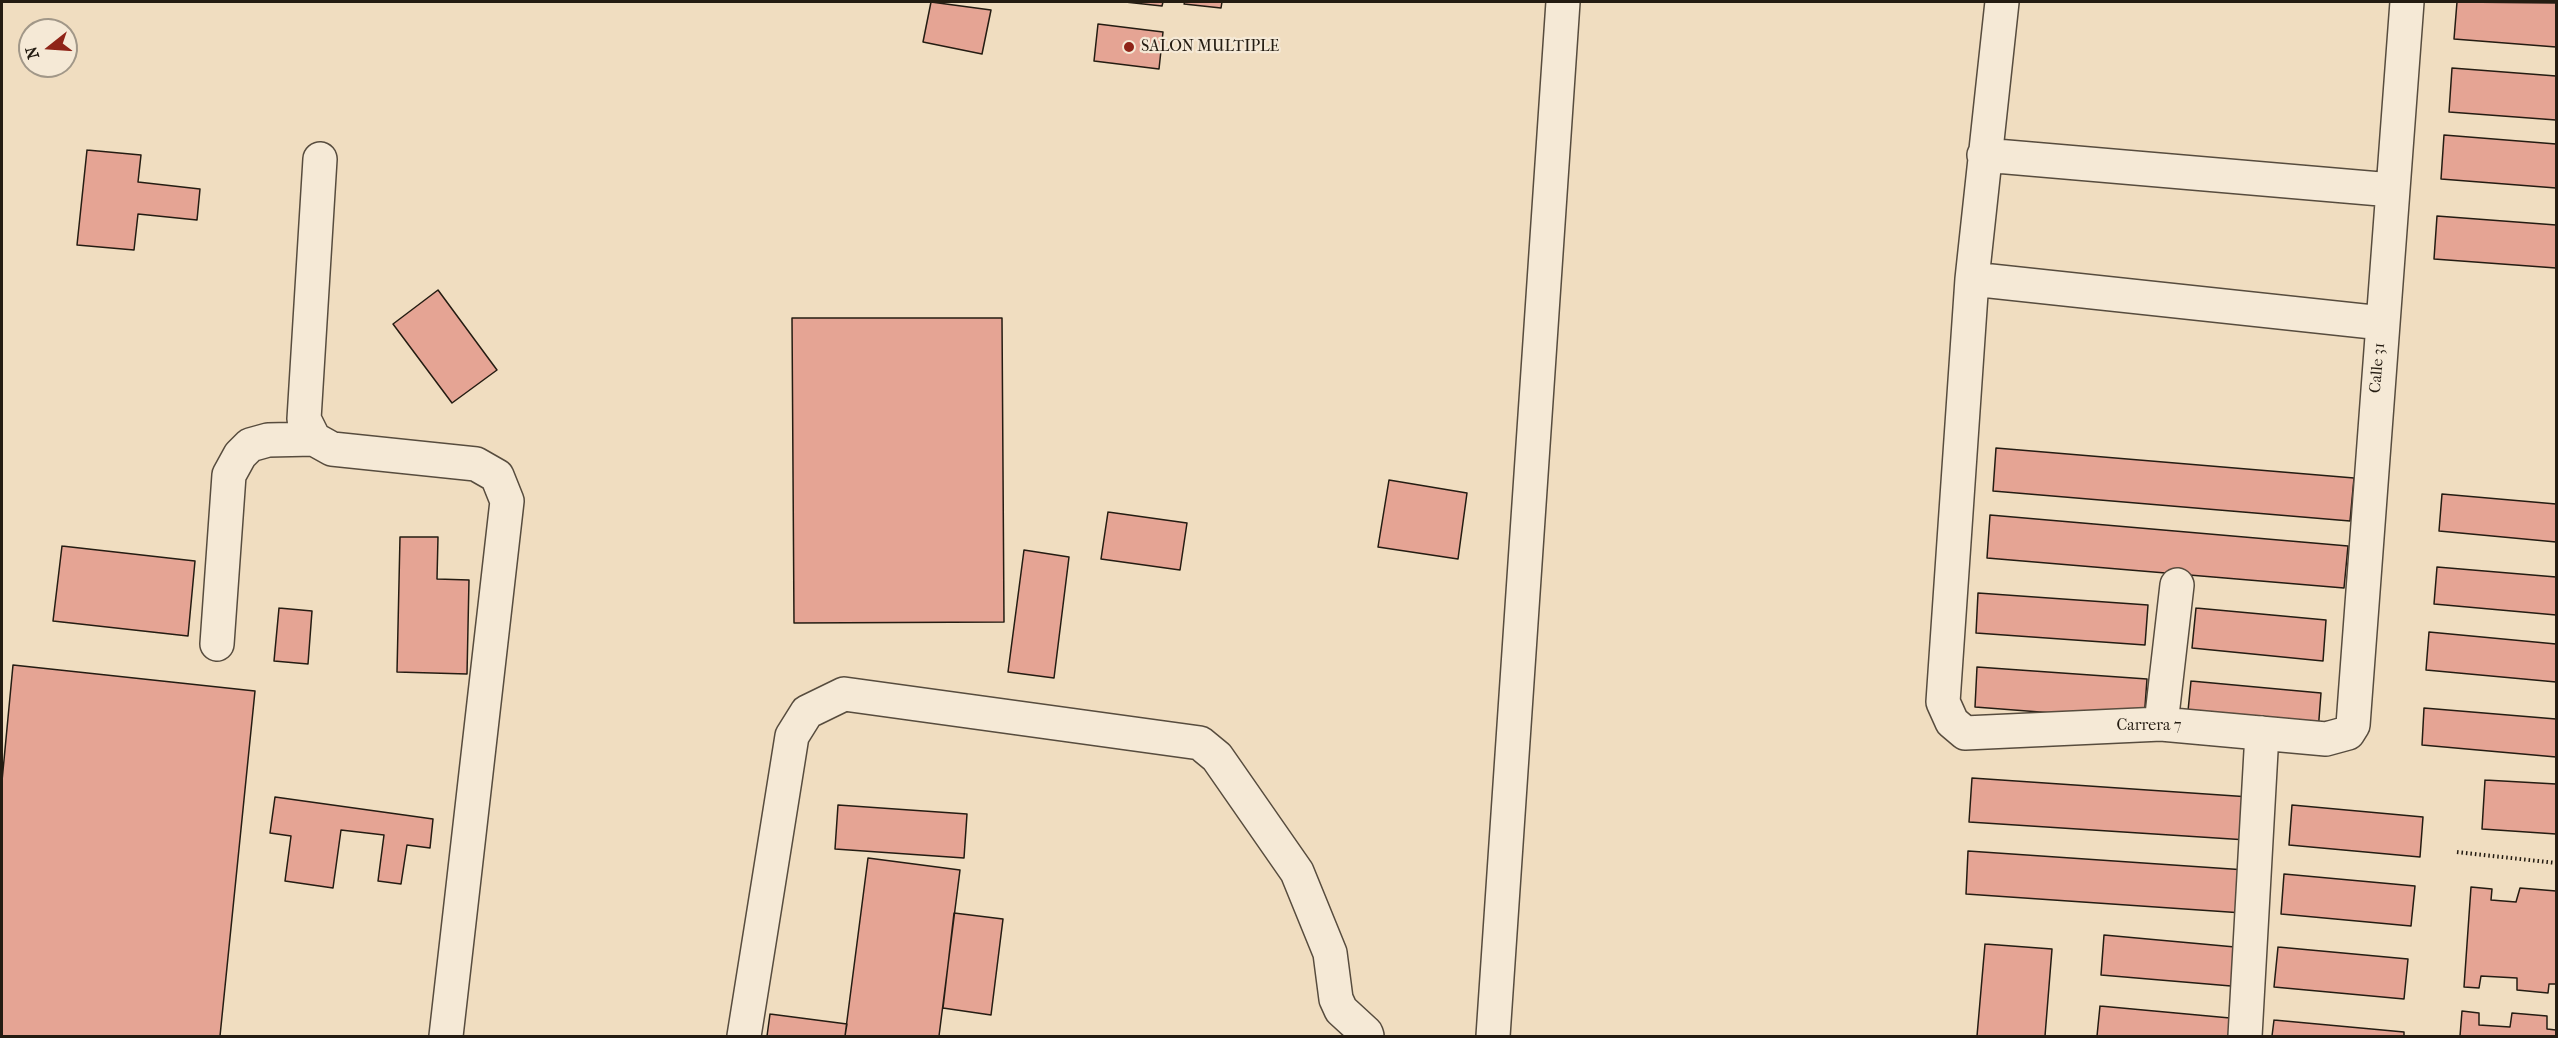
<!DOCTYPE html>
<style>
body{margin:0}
#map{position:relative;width:2558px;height:1038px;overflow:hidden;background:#f0ddc0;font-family:"IM FELL French Canon",serif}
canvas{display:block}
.frame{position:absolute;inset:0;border:3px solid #241c12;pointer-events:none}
.north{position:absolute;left:18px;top:18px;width:60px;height:60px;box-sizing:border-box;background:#f5e9d6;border:2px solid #a19788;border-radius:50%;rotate:253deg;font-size:16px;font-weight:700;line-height:24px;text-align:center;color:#241c12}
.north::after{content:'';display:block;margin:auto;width:21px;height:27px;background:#8f2418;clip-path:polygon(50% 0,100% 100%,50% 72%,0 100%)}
</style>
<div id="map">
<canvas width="2558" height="1038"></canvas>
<div class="frame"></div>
<div class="north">N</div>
</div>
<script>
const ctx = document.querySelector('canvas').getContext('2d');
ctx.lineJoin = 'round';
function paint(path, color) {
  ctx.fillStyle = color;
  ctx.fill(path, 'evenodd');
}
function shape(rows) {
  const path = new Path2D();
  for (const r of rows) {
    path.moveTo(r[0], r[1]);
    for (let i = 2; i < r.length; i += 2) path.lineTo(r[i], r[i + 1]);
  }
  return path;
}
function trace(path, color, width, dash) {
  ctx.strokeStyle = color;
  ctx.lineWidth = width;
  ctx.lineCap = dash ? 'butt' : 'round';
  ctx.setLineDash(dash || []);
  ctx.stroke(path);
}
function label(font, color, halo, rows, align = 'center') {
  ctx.font = font + ' "IM FELL French Canon",serif';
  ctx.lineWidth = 4.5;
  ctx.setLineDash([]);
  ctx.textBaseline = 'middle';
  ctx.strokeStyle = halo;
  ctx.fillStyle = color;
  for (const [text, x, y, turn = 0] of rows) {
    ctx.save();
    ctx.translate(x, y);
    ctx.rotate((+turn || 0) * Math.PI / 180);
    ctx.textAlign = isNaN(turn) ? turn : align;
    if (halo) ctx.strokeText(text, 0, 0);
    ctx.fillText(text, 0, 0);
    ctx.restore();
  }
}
const building = shape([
 [931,2,991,10,982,54,923,42,931,2],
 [1125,2,1163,2,1162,6,1125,2],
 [1185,2,1222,2,1221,8,1184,4,1185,2],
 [2457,2,2556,3,2556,47,2454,39,2457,2],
 [1098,24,1163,32,1159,69,1094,61,1098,24],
 [2452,68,2556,76,2556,120,2449,112,2452,68],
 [2444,135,2556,144,2556,188,2441,179,2444,135],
 [87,150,141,155,138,182,200,189,197,220,138,214,134,250,77,245,87,150],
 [2437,216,2556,225,2556,268,2434,259,2437,216],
 [438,290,497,370,452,403,393,324,438,290],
 [792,318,1002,318,1004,622,794,623,792,318],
 [1996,448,2354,478,2350,521,1993,491,1996,448],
 [1389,480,1467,493,1458,559,1378,547,1389,480],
 [2442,494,2556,504,2556,542,2439,531,2442,494],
 [1108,512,1187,523,1180,570,1101,559,1108,512],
 [1990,515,2348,546,2344,588,1987,558,1990,515],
 [400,537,438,537,437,579,469,580,467,674,397,672,400,537],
 [62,546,195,561,188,636,53,621,62,546],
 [1024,550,1069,557,1054,678,1008,672,1024,550],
 [2437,567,2556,577,2556,615,2434,604,2437,567],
 [1978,593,2148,605,2145,645,1976,633,1978,593],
 [279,608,312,611,308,664,274,661,279,608],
 [2196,608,2326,620,2323,661,2192,648,2196,608],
 [2429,632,2556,644,2556,682,2426,670,2429,632],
 [13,665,255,691,220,1036,2,1036,2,781,13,665],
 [1977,667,2147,679,2144,720,1975,707,1977,667],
 [2191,681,2321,693,2318,732,2187,721,2191,681],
 [2424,708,2556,719,2556,757,2422,745,2424,708],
 [1972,778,2250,797,2247,840,1969,822,1972,778],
 [2485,780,2556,784,2556,834,2482,829,2485,780],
 [275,797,433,819,430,848,407,845,401,884,378,881,384,835,341,830,333,888,285,881,291,836,270,833,275,797],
 [838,805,967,814,964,858,835,849,838,805],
 [2292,805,2423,817,2420,857,2289,845,2292,805],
 [1968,851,2246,870,2243,913,1966,894,1968,851],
 [868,858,960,870,939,1036,845,1036,868,858],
 [2284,874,2415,886,2411,926,2281,914,2284,874],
 [2471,887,2492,889,2491,900,2516,902,2520,888,2556,891,2556,984,2549,984,2548,993,2517,990,2517,978,2481,976,2479,988,2464,987,2471,887],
 [954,913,1003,919,991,1015,943,1008,954,913],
 [2104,935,2235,947,2231,986,2101,975,2104,935],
 [1985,944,2052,949,2045,1036,1977,1036,1985,944],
 [2278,947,2408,959,2404,999,2274,987,2278,947],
 [2100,1006,2230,1018,2229,1036,2097,1036,2100,1006],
 [2462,1011,2479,1013,2479,1025,2510,1027,2512,1013,2547,1016,2547,1029,2556,1030,2556,1036,2460,1036,2462,1011],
 [770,1014,847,1024,845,1036,767,1036,770,1014],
 [2274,1020,2404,1032,2404,1036,2272,1036,2274,1020]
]);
const path = shape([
 [2457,852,2556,863]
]);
const minor = shape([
 [2002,2,1972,279,1943,702,1952,722,1965,733,2161,724,2326,739,2348,733,2353,725,2407,2],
 [1984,155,2392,190],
 [1972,279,2382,323],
 [314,439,304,419,320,159],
 [217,644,229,475,240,455,250,445,268,440,314,439,332,449,476,464,497,476,507,501,446,1036],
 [2161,724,2177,585],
 [744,1036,792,736,807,712,844,694,1200,743,1217,757,1297,872,1330,953,1336,999,1341,1010,1366,1033,1367,1036],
 [1493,1036,1563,2],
 [2245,1036,2262,733]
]);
const markers = [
 [1129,47,6,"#8f2418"]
];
const poiNames = [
 ["SALON MULTIPLE",1141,47]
];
const streetNames = [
 ["Calle 31",2378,368,-85],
 ["Carrera 7",2149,726]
];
paint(building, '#e5a494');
trace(building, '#241c12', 1.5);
trace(minor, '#574c3e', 36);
trace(path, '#241c12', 4, [1.5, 3]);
trace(minor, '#f5e9d6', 33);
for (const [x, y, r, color] of markers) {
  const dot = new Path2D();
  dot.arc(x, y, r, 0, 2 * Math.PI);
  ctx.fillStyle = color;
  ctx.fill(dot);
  trace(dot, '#f5e9d6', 2);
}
label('16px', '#241c12', '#f5e9d6', poiNames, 'left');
label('16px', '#241c12', '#f5e9d6', streetNames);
</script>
